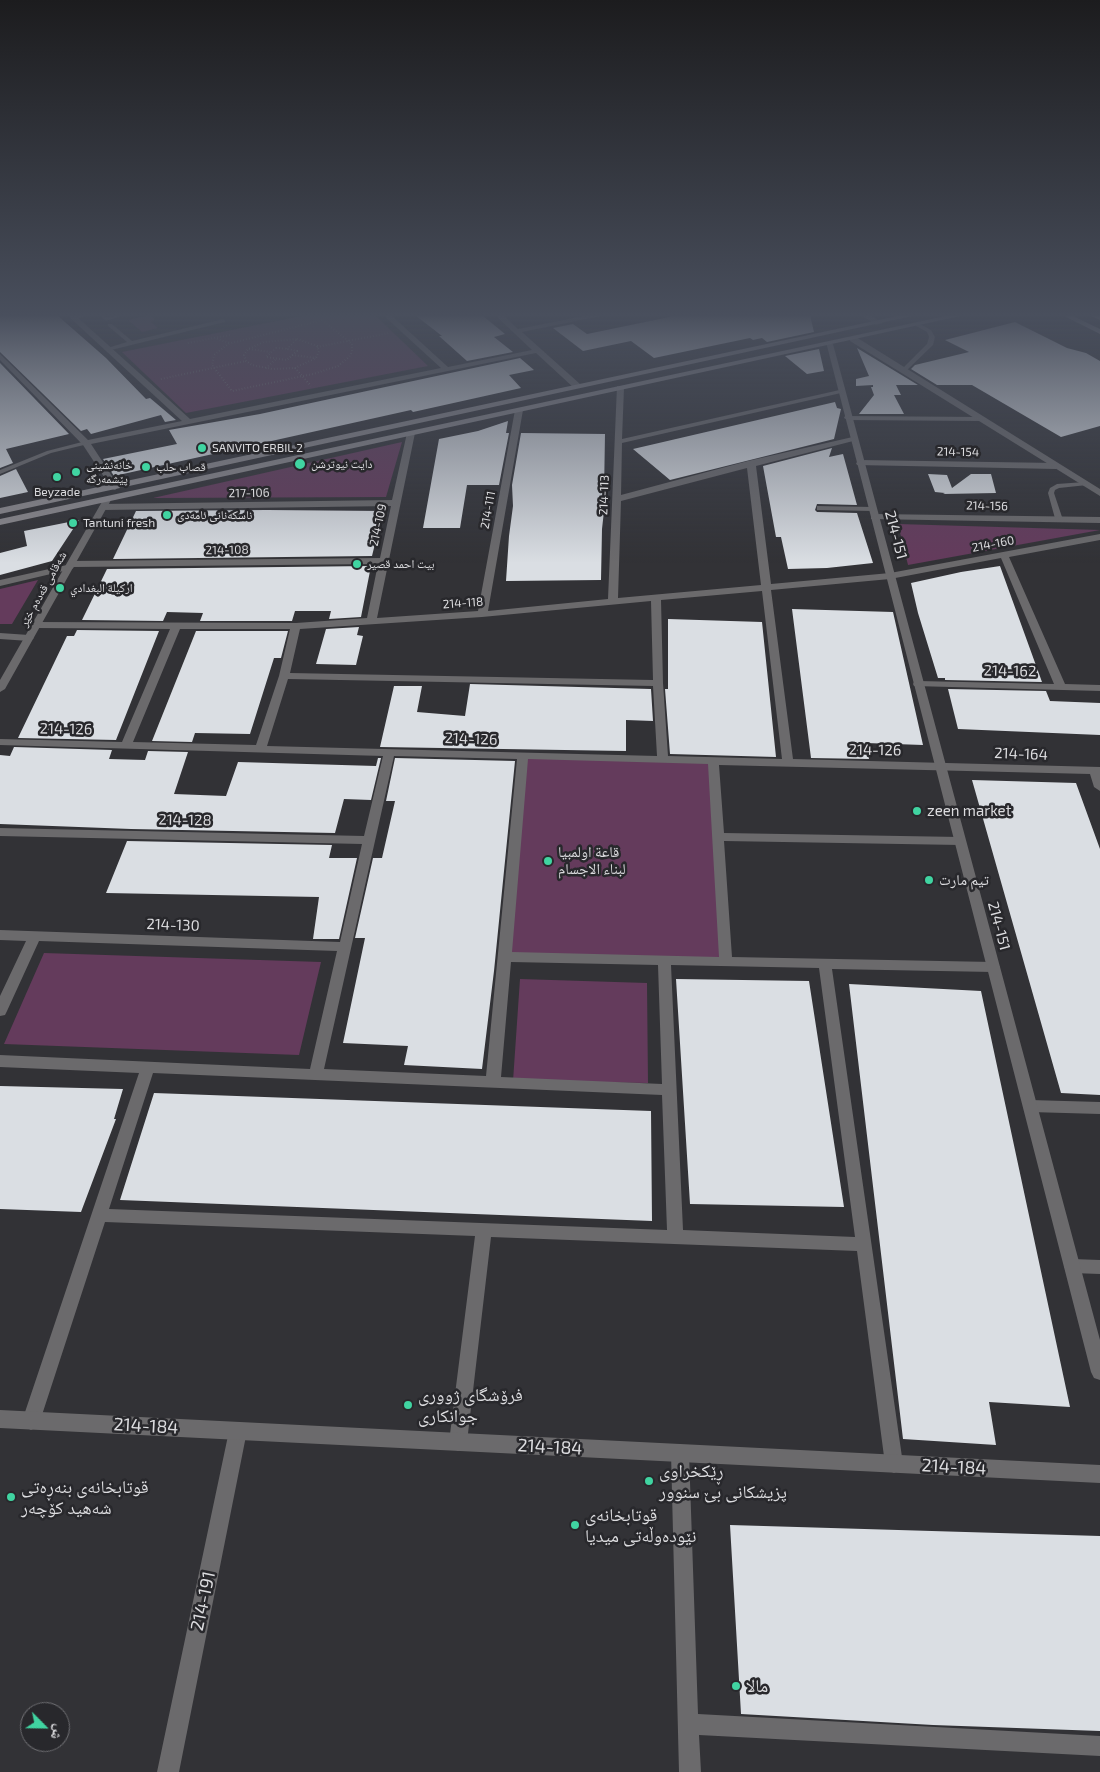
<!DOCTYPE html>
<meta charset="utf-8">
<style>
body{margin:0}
#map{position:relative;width:1100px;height:1772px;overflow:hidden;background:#323236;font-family:"Exo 2","Noto Naskh Arabic",sans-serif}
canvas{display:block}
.north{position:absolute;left:20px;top:1702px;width:50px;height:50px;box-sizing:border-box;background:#28282c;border:1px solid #707074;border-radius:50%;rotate:113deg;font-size:14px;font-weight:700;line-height:20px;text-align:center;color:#dcdcdf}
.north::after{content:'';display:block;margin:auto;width:18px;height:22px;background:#40d4a1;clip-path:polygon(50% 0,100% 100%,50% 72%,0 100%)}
</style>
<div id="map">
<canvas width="1100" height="1772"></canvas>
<div class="north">ش</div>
</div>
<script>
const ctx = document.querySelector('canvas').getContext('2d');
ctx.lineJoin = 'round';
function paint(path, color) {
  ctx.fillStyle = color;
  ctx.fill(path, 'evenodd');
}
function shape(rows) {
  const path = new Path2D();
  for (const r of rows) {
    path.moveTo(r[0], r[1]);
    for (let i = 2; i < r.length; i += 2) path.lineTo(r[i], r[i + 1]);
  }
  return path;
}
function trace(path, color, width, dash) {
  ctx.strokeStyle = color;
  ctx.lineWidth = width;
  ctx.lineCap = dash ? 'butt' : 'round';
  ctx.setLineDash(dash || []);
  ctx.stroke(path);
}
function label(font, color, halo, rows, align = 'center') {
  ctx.font = font + ' "Exo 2","Noto Naskh Arabic",sans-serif';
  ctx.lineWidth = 5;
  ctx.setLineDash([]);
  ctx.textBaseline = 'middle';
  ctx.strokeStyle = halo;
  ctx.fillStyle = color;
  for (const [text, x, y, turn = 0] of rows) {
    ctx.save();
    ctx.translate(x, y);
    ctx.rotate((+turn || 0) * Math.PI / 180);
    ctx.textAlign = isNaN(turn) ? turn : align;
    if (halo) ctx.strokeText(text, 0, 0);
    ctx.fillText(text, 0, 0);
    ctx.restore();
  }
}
const green = shape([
 [150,315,155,320,151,322,158,328,142,332,128,320],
 [306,315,375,315,428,366,186,413,122,352],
 [402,442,386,497,153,498],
 [898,524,1100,530,908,565],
 [38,580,12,624,0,624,0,589],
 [523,756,713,761,726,961,505,957],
 [44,953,321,962,299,1055,4,1044],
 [520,979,647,983,648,1083,513,1081]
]);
const building = shape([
 [0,315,57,315,106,358,146,399,150,398,176,420,165,422,161,415,91,434,87,429,81,431,0,352],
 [415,315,482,315,505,334,494,337,513,352,467,361,439,336,442,336],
 [679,315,810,315,814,332,767,342,762,338,753,340,750,338,654,358,631,341,583,351,553,328,573,324,587,334],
 [1015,322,1067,348,1086,353,1100,361,1100,426,1061,437,972,385,937,385,911,369,915,365,969,352,945,340],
 [857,348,918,385,896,385,901,395,894,395,904,414,859,414,874,395,871,387,873,387,873,385,856,386,856,379,869,376],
 [819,349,824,371,807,374,785,356],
 [520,358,534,370,509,375,521,388,413,412,411,410,114,476,103,459,177,444,169,430,260,414],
 [0,363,69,434,6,449,13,463,0,468],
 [835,402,837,408,841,409,834,439,670,480,633,449],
 [508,421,506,433,509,433,499,485,467,485,460,528,423,528,439,439,478,431],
 [521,433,605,434,604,493,606,493,602,529,601,580,506,581,509,536,513,506,512,485],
 [832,448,829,457,843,454,857,505,817,504,815,510,817,512,857,513,873,563,827,568,788,569,781,537,776,537,763,466],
 [16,469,28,492,0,498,0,476],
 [928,474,947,475,952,488,971,474,991,474,996,493,943,494,945,493,935,492],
 [267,510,383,511,372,556,113,559,136,511],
 [79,520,52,561,0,575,0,553,27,546,24,531],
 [371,566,361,617,329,619,331,611,295,611,292,621,200,621,203,613,167,612,163,621,82,620,107,569],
 [1000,566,1042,682,945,680,945,678,938,678,918,613,911,583,961,572],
 [792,609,893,612,923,745,866,743,869,759,811,758],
 [668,619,762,622,776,757,670,754,665,689,668,689],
 [359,627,357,635,363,636,356,665,316,664,326,629],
 [77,630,159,631,116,740,18,738,67,636,74,636],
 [196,631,288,631,281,658,274,658,250,734,195,733,192,742,152,741],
 [470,684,651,689,653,721,626,720,626,751,380,747,394,686,422,686,417,712,465,716],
 [948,689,1046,691,1050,701,1100,703,1100,735,958,729],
 [14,747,112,750,109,759,145,760,148,751,188,752,174,794,226,796,238,762,376,766,378,758,381,758,371,800,344,799,335,833,131,829,0,824,0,755,10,756],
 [395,758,515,761,494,971,482,1069,404,1065,408,1046,343,1043,365,938,355,938,373,858,382,858,395,801,386,801],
 [972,780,1076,783,1100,849,1100,1095,1061,1093],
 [127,841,332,845,329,858,357,858,339,939,313,939,319,897,106,893],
 [676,979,809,981,844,1207,690,1204],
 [849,984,981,991,1070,1407,989,1402,996,1445,903,1439],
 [0,1086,123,1089,114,1119,116,1119,81,1212,0,1209],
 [154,1093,651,1111,652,1221,120,1200],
 [730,1525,1100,1536,1100,1731,933,1725,741,1714]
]);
const path = shape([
 [322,320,352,344,352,352,349,357,338,366,313,374,232,391,212,365,214,355,228,344,322,320],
 [217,339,230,343],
 [297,339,317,346,319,351,316,358,295,368,272,369,252,365,246,361,244,355,248,349,264,342,297,339],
 [188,343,230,335],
 [317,347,389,333],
 [276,348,287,349,297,351,287,360,266,357,276,348],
 [249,349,270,352],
 [287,349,296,340],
 [292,355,316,358],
 [266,368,276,359],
 [295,368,311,386],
 [161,379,246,361]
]);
const service = shape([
 [77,315,89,315,73,320,70,318,77,315],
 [99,315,107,317,125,315,106,321,99,315],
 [223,319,226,321,225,322,107,351,104,349,127,342,108,326,108,324,112,324,132,341,223,319],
 [916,324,920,324,931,330,935,337,933,345,906,371,902,371,902,369,927,344,929,337,927,332,916,326,916,324],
 [86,441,89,443,88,444,51,453,0,474,0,470,47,451,86,441],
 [1085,482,1087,483,1087,485,1059,488,1055,490,1054,493,1063,520,1056,522,1048,493,1050,488,1057,484,1085,482],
 [817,506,872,507,876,509,872,511,820,510,817,510,817,506]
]);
const minor = shape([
 [67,315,75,315,190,419,441,368,383,315,391,315,448,367,532,350,495,315,503,315,518,329,589,315,606,315,522,332,580,384,580,388,574,388,536,353,91,444,119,487,115,490,112,489,83,445,0,360,0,354,88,440,182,421,67,315],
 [861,315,870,315,883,323,876,325,861,315],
 [617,386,624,388,622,439,844,389,845,391,841,393,622,443,621,495,748,461,857,436,857,440,756,466,771,584,890,573,1100,534,1100,540,1009,557,1065,684,1100,685,1100,691,914,686,913,684,914,682,918,681,1054,684,1001,558,890,579,771,590,793,759,1100,767,1100,791,1094,787,1090,774,719,765,724,833,960,837,966,841,960,845,724,841,732,957,993,962,998,964,1000,967,998,970,993,972,832,969,903,1464,900,1470,894,1473,888,1470,885,1464,857,1251,491,1237,467,1442,464,1448,458,1451,452,1448,449,1442,475,1236,105,1222,40,1421,37,1427,31,1430,25,1427,22,1421,139,1073,0,1067,0,1055,310,1069,337,951,39,941,7,1011,5,1015,0,1016,0,996,26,941,0,940,0,930,340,942,362,844,0,836,0,828,364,836,383,756,0,745,0,739,122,742,170,629,36,628,31,625,36,622,296,623,367,618,378,564,74,567,72,569,0,586,0,580,67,565,71,561,380,558,391,506,103,510,99,507,103,504,392,500,407,433,411,431,415,433,377,618,478,611,515,410,519,408,523,410,488,611,608,599,617,386],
 [747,468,761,585,618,598,621,501,747,468],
 [762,591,782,759,668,756,663,683,661,600,762,591],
 [651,601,653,680,290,673,300,629,482,617,651,601],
 [180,629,290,629,279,676,256,745,133,742,180,629],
 [288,679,653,686,657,756,267,746,288,679],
 [394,756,517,759,486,1076,324,1069,394,756],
 [528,759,708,764,719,957,512,952,528,759],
 [511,962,658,965,662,1084,501,1077,511,962],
 [671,965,819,968,855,1237,683,1230,671,965],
 [153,1073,662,1095,667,1230,109,1209,153,1073],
 [845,416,981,417,985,419,981,421,848,420,844,418,845,416],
 [860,460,1056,463,1060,466,1056,469,857,465,856,463,860,460],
 [874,514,1100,517,1100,523,871,519,871,515,874,514],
 [0,633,29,635,34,638,29,641,0,639,0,633],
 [1030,1100,1100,1102,1100,1114,1030,1112,1025,1110,1023,1106,1025,1102,1030,1100],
 [1072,1259,1100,1260,1100,1274,1072,1273,1066,1271,1064,1266,1066,1261,1072,1259],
 [238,1422,244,1425,247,1431,179,1772,157,1772,229,1431,232,1425,238,1422],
 [680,1444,686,1447,689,1453,698,1714,1100,1736,1100,1756,699,1735,701,1772,679,1772,671,1453,674,1447,680,1444]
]);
const tertiary = shape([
 [850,337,856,337,1100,489,1100,496,850,341,850,337],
 [826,342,833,344,1100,1340,1100,1380,1094,1378,1091,1372,826,342],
 [107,497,111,500,5,689,0,692,0,680,103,500,107,497],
 [0,1410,1100,1465,1100,1483,0,1428,0,1410]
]);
const secondary = shape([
 [902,315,917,315,0,514,0,508,902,315],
 [950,315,965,315,0,525,0,519,950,315]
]);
const primary = shape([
 [1062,315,1071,315,1100,329,1100,334,1062,315],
 [1090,315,1100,315,1100,320,1091,316,1090,315]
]);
const markers = [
 [202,448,5,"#40d4a1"],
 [300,464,6,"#40d4a1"],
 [146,467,5,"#40d4a1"],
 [76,472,5,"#40d4a1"],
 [57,477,5,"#40d4a1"],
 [167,515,5,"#40d4a1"],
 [73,523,5,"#40d4a1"],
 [357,564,5,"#40d4a1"],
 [60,588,5,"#40d4a1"],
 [917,811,5,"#40d4a1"],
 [548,861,5,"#40d4a1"],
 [929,880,5,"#40d4a1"],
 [408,1405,5,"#40d4a1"],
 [649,1481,5,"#40d4a1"],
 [11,1497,5,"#40d4a1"],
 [575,1525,5,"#40d4a1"],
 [736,1686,5,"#40d4a1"]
];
const farPoinames = [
 ["SANVITO ERBIL 2",212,448],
 ["دايت نيوترشن",311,464],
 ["خانەنشینی",86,465],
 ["پێشمەرگە",86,479],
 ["قصاب حلب",156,467],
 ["Beyzade",57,492,"center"],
 ["ناسکەنانی ئامەدی",177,515],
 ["Tantuni fresh",83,523],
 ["بيت احمد قصير",367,564],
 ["اركيلة البغدادي",70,588]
];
const farStreetnames = [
 ["214-154",958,452,1],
 ["217-106",249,493,-1],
 ["214-113",604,495,-88],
 ["214-156",987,506,1],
 ["214-111",488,510,-80],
 ["214-109",378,525,-78],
 ["214-160",993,544,-11],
 ["214-108",227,550,-1],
 ["شەقامی قەدەم خێر",43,589,-61],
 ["214-118",463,603,-4]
];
const streetNames = [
 ["214-151",896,535,75],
 ["214-162",1010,671,1],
 ["214-126",66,729,1],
 ["214-126",471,739,2],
 ["214-126",875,750,1],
 ["214-164",1021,754,2],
 ["214-128",185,820,1],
 ["214-130",173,925,2],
 ["214-151",999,926,75]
];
const poiNames = [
 ["zeen market",927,811],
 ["قاعة اولمبيا",558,852],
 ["لبناء الاجسام",558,869],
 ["تيم مارت",939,880]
];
const nearPoinames = [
 ["فرۆشگای ژووری",418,1395],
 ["جوانکاری",418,1416],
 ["ڕێکخراوی",659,1471],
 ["پزیشکانی بێ سنوور",659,1492],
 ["قوتابخانەی بنەڕەتی",21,1487],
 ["شەهید کۆچەر",21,1508],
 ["قوتابخانەی",585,1515],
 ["نێودەوڵەتی میدیا",585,1536],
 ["مالا",746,1686]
];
const nearStreetnames = [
 ["214-184",146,1426,3],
 ["214-184",550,1447,3],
 ["214-184",954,1467,3],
 ["214-191",203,1601,-78]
];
paint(green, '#643b5c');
paint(building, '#dadee3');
trace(path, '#858589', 2, [0.5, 2.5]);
paint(service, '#6b6a6c');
paint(minor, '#6b6a6c');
paint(tertiary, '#6b6a6c');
paint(secondary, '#8b898d');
paint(primary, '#a3a1a5');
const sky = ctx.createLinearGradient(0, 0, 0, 563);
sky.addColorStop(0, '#1c1c1e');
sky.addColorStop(0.56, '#494f5d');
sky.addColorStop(1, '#494f5d00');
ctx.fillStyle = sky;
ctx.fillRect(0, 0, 1100, 563);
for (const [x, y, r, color] of markers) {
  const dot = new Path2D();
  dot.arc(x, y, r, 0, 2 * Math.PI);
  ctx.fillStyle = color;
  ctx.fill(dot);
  trace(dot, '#28282c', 2);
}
label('12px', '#dcdcdf', '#28282c', farPoinames, 'left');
label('12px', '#dcdcdf', '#28282c', farStreetnames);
label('15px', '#dcdcdf', '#28282c', streetNames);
label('15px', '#dcdcdf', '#28282c', poiNames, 'left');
label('18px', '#dcdcdf', '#28282c', nearPoinames, 'left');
label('18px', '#dcdcdf', '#28282c', nearStreetnames);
</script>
